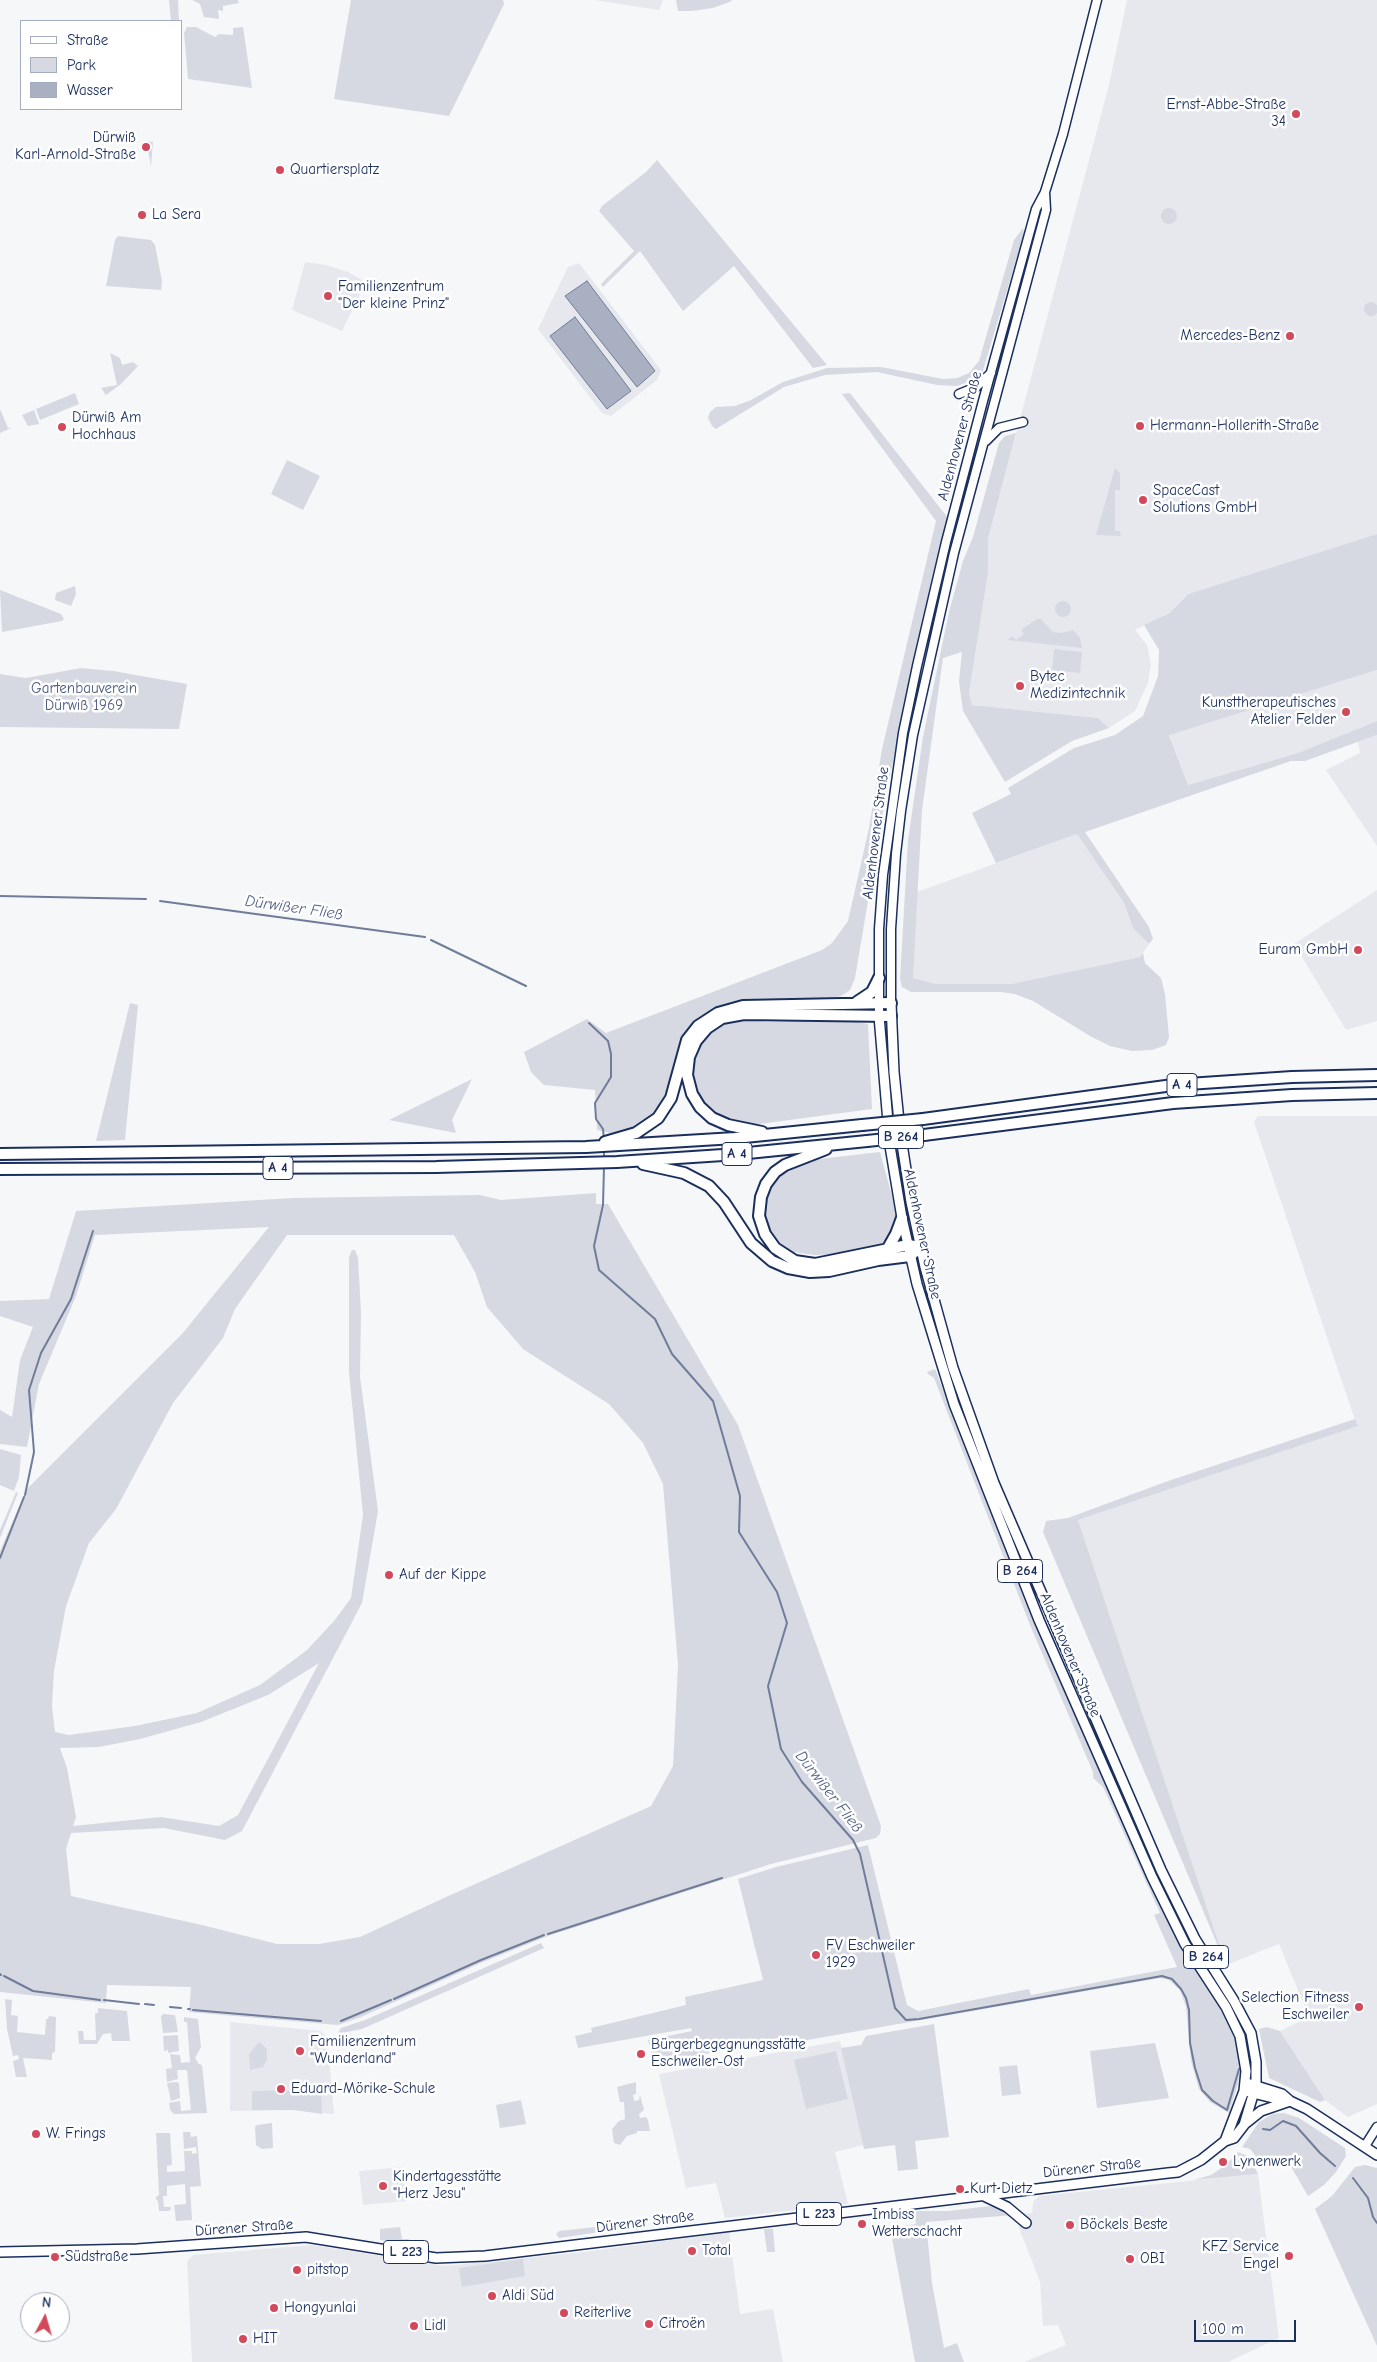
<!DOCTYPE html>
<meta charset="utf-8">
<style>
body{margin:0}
#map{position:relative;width:1377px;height:2362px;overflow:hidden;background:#f6f7f9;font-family:"Comic Neue",sans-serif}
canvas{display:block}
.legend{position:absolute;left:20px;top:20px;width:162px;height:90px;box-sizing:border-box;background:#fff;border:1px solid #a4acbf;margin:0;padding:6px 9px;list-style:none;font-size:15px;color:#1b2f5e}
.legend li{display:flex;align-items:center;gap:10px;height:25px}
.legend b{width:25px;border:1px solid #a4acbf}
.north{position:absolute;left:20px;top:2292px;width:50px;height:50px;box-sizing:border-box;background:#fff;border:1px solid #a4acbf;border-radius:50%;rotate:6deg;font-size:14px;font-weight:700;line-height:20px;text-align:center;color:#1b2f5e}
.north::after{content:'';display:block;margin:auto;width:18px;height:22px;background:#d1495b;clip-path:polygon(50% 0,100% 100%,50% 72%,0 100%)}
.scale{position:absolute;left:1194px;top:2320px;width:102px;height:22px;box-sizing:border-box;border:2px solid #1b2f5e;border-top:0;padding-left:6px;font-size:15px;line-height:18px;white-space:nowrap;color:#1b2f5e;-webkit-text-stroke:4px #fff;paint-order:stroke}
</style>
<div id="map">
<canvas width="1377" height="2362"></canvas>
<ul class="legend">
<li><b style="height:6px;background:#fff"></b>Straße</li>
<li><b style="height:14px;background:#d6d9e2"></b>Park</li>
<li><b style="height:14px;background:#a9b0c1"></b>Wasser</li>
</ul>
<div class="north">N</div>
<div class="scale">100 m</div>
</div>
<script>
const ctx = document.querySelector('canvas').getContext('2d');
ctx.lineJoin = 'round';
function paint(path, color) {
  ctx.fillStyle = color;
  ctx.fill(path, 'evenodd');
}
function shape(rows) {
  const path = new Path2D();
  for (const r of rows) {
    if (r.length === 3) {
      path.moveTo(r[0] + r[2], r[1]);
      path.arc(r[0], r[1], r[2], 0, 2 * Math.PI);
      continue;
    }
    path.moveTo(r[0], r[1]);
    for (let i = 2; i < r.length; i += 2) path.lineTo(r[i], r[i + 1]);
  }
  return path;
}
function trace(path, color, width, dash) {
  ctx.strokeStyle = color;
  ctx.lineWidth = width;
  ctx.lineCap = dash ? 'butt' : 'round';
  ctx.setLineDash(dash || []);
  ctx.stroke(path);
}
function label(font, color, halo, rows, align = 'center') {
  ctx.font = font + ' "Comic Neue",sans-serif';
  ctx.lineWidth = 5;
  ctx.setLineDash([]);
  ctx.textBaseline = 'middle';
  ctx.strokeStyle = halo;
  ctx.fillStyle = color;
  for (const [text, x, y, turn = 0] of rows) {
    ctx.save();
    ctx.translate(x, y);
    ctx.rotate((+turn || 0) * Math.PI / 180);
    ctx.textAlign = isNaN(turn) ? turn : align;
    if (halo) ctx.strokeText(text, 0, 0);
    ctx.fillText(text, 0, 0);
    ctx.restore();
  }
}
const built = shape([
 [595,0,663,0,659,10],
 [1127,0,1377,0,1377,534,1188,594,1170,613,1135,630,1147,645,1151,664,1148,683,1135,711,1109,728,1098,718,972,705,969,693,988,573,988,539,1109,85],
 [305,262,326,265,348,272,366,282,342,331,292,310],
 [579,263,661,370,657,380,611,416,602,413,538,329,568,267],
 [1377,670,1377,721,1298,753,1188,785,1169,734],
 [1377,735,1377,846,1326,770,1360,753,1358,742],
 [1077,834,1124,903,1133,928,1149,944,1140,957,1011,984,936,984,913,978,914,893],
 [1377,890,1377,1021,1346,1030,1294,944],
 [1258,1116,1377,1116,1377,2104,1348,2117,1325,2100,1280,2031,1309,2017,1279,1944,1226,1965,1078,1520,1357,1426,1254,1122],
 [230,2022,321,2031,327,2037,334,2114,293,2110,230,2111],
 [840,2041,863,2145,835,2152,848,2204,725,2218,716,2183,686,2188,659,2074],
 [402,2167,407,2201,363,2205,359,2171],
 [1258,2174,1279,2338,1228,2362,1024,2362,1066,2345,1058,2325,1043,2326,1040,2282,1014,2215,1032,2213,1033,2202,1039,2196],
 [729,2232,740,2314,773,2309,783,2362,192,2362,187,2261,193,2255,312,2245,445,2266,584,2252]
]);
const green = shape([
 [169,0,178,0,179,21,171,21],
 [192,0,238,0,239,3,223,6,223,11,218,10,219,19,204,17,200,4],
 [351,0,503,0,504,4,449,116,334,99],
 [676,0,731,0,732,1,713,8,692,11,678,11],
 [187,27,196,27,215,37,219,34,233,35,233,28,243,27,252,88,188,79,184,33],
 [145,141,153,142,151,166,147,146],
 [657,160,827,365,813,368,734,266,683,311,640,251,603,287,601,284,634,251,599,211,602,206,646,172],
 [1169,216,8],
 [1023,228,1024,234,981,377,957,386,937,385,877,372,825,375,784,387,716,429,712,426,708,418,710,412,716,407,735,406,751,400,783,382,827,368,881,367,943,379,957,378,969,373,979,361,1014,240],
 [118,236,151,240,155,245,162,281,161,290,106,286,115,240],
 [1371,309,7],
 [110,353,120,358,122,365,133,362,138,366,121,384,106,395,101,388,117,385],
 [75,393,79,404,40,420,36,409],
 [850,393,948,518,927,603,886,794,855,978,850,990,841,996,691,1027,680,1041,667,1093,653,1118,644,1126,623,1130,610,1133,597,1130,595,1090,544,1085,531,1072,524,1052,587,1019,606,1033,822,950,832,943,848,921,869,828,882,749,936,521,842,394],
 [0,409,8,428,13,427,0,433],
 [34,410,39,424,28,426,22,415],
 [1016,433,988,539,988,573,969,693,972,705,1098,718,1109,728,1072,741,1005,782,963,711,959,681,962,652,943,658,922,810,913,978,936,984,1011,984,1140,957,1143,953,1145,963,1161,978,1165,994,1169,1037,1166,1045,1152,1050,1132,1051,1110,1046,1090,1036,1033,1001,1015,994,1001,992,911,992,902,987,900,979,908,840,923,737,949,612,963,561,973,537,999,443,1005,436],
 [287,460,320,476,303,510,271,494],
 [1115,468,1120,473,1120,490,1115,490,1115,531,1120,531,1121,536,1096,535],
 [1377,534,1377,670,1169,735,1188,785,1298,753,1377,721,1377,735,1305,761,1291,761,1085,832,1149,927,1153,939,1149,944,1133,928,1124,903,1077,834,996,863,972,813,1011,794,1008,788,1074,748,1115,735,1143,716,1158,676,1159,650,1144,625,1170,613,1188,594],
 [75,586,76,594,71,606,55,600,56,593],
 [0,590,61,614,64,619,62,621,2,632],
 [1063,609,8],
 [1037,619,1041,619,1053,632,1061,633,1073,630,1080,638,1082,648,1008,640,1012,636,1016,640,1024,634,1021,630],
 [1054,649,1082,652,1080,673,1052,670],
 [81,668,113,671,187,684,179,729,0,727,0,674,26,678],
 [130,1003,138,1005,125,1140,96,1141],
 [732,1018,770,1022,843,1019,868,1024,872,1109,752,1125,724,1120,712,1114,697,1093,693,1078,693,1058,698,1044,712,1029],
 [472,1079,452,1120,456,1133,389,1120],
 [880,1152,895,1207,896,1218,892,1230,884,1242,876,1247,843,1254,815,1255,792,1252,775,1240,766,1225,764,1216,765,1196,772,1182,794,1165,819,1159],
 [596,1193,596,1204,608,1204,738,1425,881,1826,880,1834,876,1838,771,1864,548,1936,483,1962,361,2017,338,2025,189,2012,191,1987,107,1985,106,2003,0,1992,0,1551,26,1490,182,1334,269,1227,95,1235,76,1296,39,1384,27,1447,0,1444,0,1410,12,1417,20,1360,33,1327,0,1316,0,1301,49,1299,76,1211,293,1198,480,1195,501,1200],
 [287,1235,454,1235,475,1272,487,1307,523,1349,609,1404,643,1443,663,1484,678,1665,673,1766,651,1806,446,1897,360,1937,319,1944,277,1944,202,1925,71,1896,66,1849,71,1833,164,1828,225,1840,242,1831,362,1603,378,1511,360,1377,361,1312,358,1258,355,1250,352,1250,349,1257,349,1373,363,1515,351,1598,334,1621,307,1650,260,1685,197,1713,135,1726,69,1735,55,1732,52,1706,54,1671,66,1606,89,1543,116,1509,173,1403,223,1338,235,1309],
 [319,1663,238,1815,219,1826,161,1817,73,1826,76,1817,67,1768,60,1748,99,1747,140,1739,201,1722,268,1695],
 [935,1369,1036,1622,1147,1878,1181,1946,1221,2010,1235,2038,1240,2064,1240,2077,1229,2113,1210,2102,1199,2089,1191,2061,1186,2007,1180,1990,1169,1980,1160,1978,779,2045,777,2040,654,2064,648,2040,692,2031,691,2028,578,2048,575,2036,592,2032,591,2028,686,2005,685,1997,763,1980,738,1879,776,1867,868,1845,907,2005,918,2011,1029,1989,1031,1995,1177,1967,1154,1915,1160,1913,1103,1787,1093,1778,1093,1772,1030,1625,934,1378,928,1374,927,1372],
 [1355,1419,1358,1426,1078,1520,1226,1965,1043,1532,1046,1521,1068,1518,1168,1481],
 [0,1449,21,1455,19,1477,14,1491,0,1485],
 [16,1492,18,1493,0,1538,0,1530],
 [541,1943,544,1948,362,2029,337,2034,341,2028,365,2020],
 [5,1999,12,2000,11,2015,18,2016,17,2032,45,2035,46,2019,48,2019,49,2016,56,2017,55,2052,52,2053,52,2060,23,2058,27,2077,16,2077,13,2061,19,2059,18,2055,13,2056,7,2029],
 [98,2008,127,2011,130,2041,112,2041,111,2033,103,2034,97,2044,79,2044,78,2031,83,2031,84,2040,96,2040,95,2013,98,2013],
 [163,2014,175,2015,178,2032,163,2033,161,2017],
 [184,2017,198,2019,201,2047,195,2058,199,2064,202,2065,207,2113,174,2114,170,2110,169,2103,180,2101,181,2111,191,2110,187,2070,177,2070,178,2079,167,2082,166,2069,172,2068,170,2054,180,2055,181,2063,190,2062,187,2022,184,2022],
 [934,2024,949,2137,915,2141,918,2169,898,2171,895,2145,864,2149,841,2048,861,2045,866,2036],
 [1267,2027,1280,2031,1325,2100,1320,2102,1269,2078,1259,2029],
 [178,2035,179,2051,168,2053,168,2050,164,2051,163,2036],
 [259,2042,267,2049,267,2060,263,2067,250,2070,249,2054],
 [1155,2043,1169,2098,1097,2108,1090,2051],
 [836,2051,848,2099,806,2109,794,2060],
 [1017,2065,1021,2094,1002,2096,999,2067],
 [176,2082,179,2083,180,2098,171,2101,167,2083],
 [636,2082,636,2094,633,2095,634,2101,639,2100,640,2095,644,2110,639,2114,640,2118,646,2117,648,2120,650,2131,637,2131,637,2133,627,2136,620,2145,614,2143,612,2129,619,2121,625,2119,624,2102,620,2102,617,2087],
 [321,2090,322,2114,294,2110,252,2110,252,2091],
 [521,2100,526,2124,500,2128,496,2105],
 [1284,2113,1299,2118,1345,2148,1346,2156,1336,2172,1324,2185,1308,2196,1286,2158,1262,2164,1250,2149,1242,2147,1259,2122,1273,2114],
 [272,2123,273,2148,262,2149,256,2145,255,2127,257,2125],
 [183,2132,190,2132,191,2137,197,2136,201,2186,190,2187,192,2220,176,2221,174,2205,186,2204,185,2184,167,2186,167,2196,163,2196,164,2207,171,2207,171,2209,169,2211,159,2211,158,2201,155,2198,159,2195,156,2133,170,2133,172,2165,167,2166,167,2172,185,2171,184,2151,192,2151,192,2154,197,2153,196,2147,184,2149],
 [1238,2152,1250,2157,1258,2174,1194,2180,1211,2175,1226,2165],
 [1365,2165,1377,2168,1377,2346,1315,2209,1332,2196,1355,2167],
 [990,2206,1014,2215,926,2222,932,2283,944,2348,957,2343,964,2362,915,2362,891,2233,893,2228,916,2224,914,2211,949,2211],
 [604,2226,607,2227,607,2231,559,2238,556,2234,559,2231],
 [400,2227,402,2239,409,2239,411,2245,380,2240,380,2229],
 [764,2229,773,2229,775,2252,767,2252],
 [523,2259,525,2276,462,2287,459,2268]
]);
const water = shape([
 [587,281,655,371,637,387,565,296,587,281],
 [575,317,631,391,607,409,550,336,575,317]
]);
const stream = shape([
 [0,896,146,899],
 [160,901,425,937],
 [431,940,526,986],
 [589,1023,608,1041,611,1054,611,1077,595,1103,596,1119,603,1129,604,1140],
 [604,1149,604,1160],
 [604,1167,603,1205,594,1246,599,1270,655,1319,672,1354,713,1401,740,1496,739,1532,777,1592,787,1623,768,1686,781,1749,802,1782,853,1840,860,1854,895,2008,906,2020,919,2019,1162,1976,1172,1979,1181,1989,1186,1998,1189,2010,1190,2043,1195,2068,1202,2090,1213,2101,1227,2110,1239,2069],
 [25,1495,34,1452,29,1390,41,1353,71,1299,93,1231],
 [0,1558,24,1497],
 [548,1934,722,1878],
 [0,1974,1,1975],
 [4,1976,33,1991,100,2000],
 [394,1999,481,1960,544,1935],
 [104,2000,139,2004],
 [145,2004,154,2005],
 [170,2007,181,2008],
 [188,2009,190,2009],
 [193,2010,321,2021],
 [341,2021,391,2000],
 [1263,2129,1270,2130,1283,2121,1296,2126,1320,2153,1335,2166],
 [1353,2178,1368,2198,1373,2217,1377,2223]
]);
const secondary = shape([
 [959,394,976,387,991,373],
 [986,441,999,428,1023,422],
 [891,1003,891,929,896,854,901,811,913,735,954,553,1046,210,1045,192],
 [879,1016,879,929,883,875,903,733,917,666,946,542,983,401,1036,209,1045,192,1063,134,1097,0],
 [1365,2146,1377,2127]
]);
const primary = shape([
 [879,1016,890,1146,902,1218,917,1284,954,1404,1039,1620,1152,1877,1185,1944,1226,2007,1240,2036,1246,2071,1244,2091,1225,2141],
 [1250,2084,1282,2094,1290,2101,1307,2109,1377,2155],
 [1249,2092,1285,2101],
 [1246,2123,1261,2111,1290,2101],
 [982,2195,1007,2207,1026,2223],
 [0,2252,137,2249,306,2237,436,2258,485,2256,1168,2173,1178,2172,1201,2160,1225,2141,1234,2138,1244,2125,1256,2085,1256,2062,1251,2033,1234,2001,1195,1939,1161,1870,994,1483,953,1368,925,1267,911,1202,900,1131,894,1072,891,1003]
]);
const highway = shape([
 [857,1002,872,992,879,978],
 [923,1119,1173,1085,1292,1077,1377,1075],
 [762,1132,728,1125,712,1118,700,1107,692,1094,687,1075,689,1057,696,1041,707,1028,722,1018,744,1014,891,1016],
 [924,1135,1173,1103,1292,1095,1377,1093],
 [605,1142,636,1133,658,1118,671,1098,687,1040,698,1026,718,1013,743,1006,891,1003],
 [826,1149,785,1165,775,1172,766,1184,761,1197,759,1216,765,1234,775,1248,795,1261,815,1264,908,1245,921,1247],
 [0,1154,586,1147,735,1138,862,1125],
 [643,1164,684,1173,709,1186,724,1202,751,1243,772,1261,788,1268,810,1272,829,1271,878,1260,910,1256,921,1247],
 [0,1169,436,1167,617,1162,738,1154,867,1141],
 [887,1250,896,1234,902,1218]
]);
const highwayBridge = shape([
 [862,1125,923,1119],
 [867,1141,924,1135]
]);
const markers = [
 [1296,114,5,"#d1495b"],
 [146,147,5,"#d1495b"],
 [280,170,5,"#d1495b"],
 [142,215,5,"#d1495b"],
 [328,296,5,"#d1495b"],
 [1290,336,5,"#d1495b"],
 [1140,426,5,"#d1495b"],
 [62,427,5,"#d1495b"],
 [1143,500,5,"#d1495b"],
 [1020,686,5,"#d1495b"],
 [1346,712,5,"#d1495b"],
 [1358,950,5,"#d1495b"],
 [389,1575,5,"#d1495b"],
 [816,1955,5,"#d1495b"],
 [1359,2007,5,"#d1495b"],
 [300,2051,5,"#d1495b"],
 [641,2054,5,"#d1495b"],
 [281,2089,5,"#d1495b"],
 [36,2134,5,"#d1495b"],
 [1223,2162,5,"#d1495b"],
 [383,2186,5,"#d1495b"],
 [960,2189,5,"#d1495b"],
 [862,2224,5,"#d1495b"],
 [1070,2225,5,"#d1495b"],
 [692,2251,5,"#d1495b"],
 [1289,2256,5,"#d1495b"],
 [55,2257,5,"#d1495b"],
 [1130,2259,5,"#d1495b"],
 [297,2270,5,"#d1495b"],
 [492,2296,5,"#d1495b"],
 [274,2308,5,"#d1495b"],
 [564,2313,5,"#d1495b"],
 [649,2324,5,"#d1495b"],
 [414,2326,5,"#d1495b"],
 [243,2339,5,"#d1495b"]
];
const shields = [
 [1182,1085,30],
 [901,1137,45],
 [737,1154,30],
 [278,1168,30],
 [1020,1571,45],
 [1206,1957,45],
 [819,2214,45],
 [406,2252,45]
];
const shieldNames = [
 ["A 4",1182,1085],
 ["B 264",901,1137],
 ["A 4",737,1154],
 ["A 4",278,1168],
 ["B 264",1020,1571],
 ["B 264",1206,1957],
 ["L 223",819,2214],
 ["L 223",406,2252]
];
const poiNames = [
 ["Ernst-Abbe-Straße",1286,105,"right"],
 ["34",1286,122,"right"],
 ["Dürwiß",136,138,"right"],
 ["Karl-Arnold-Straße",136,155,"right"],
 ["Quartiersplatz",290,170],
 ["La Sera",152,215],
 ["Familienzentrum",338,287],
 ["\"Der kleine Prinz\"",338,304],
 ["Mercedes-Benz",1280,336,"right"],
 ["Dürwiß Am",72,418],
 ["Hochhaus",72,435],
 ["Hermann-Hollerith-Straße",1150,426],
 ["SpaceCast",1153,491],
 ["Solutions GmbH",1153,508],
 ["Bytec",1030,677],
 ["Medizintechnik",1030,694],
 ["Kunsttherapeutisches",1336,703,"right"],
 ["Atelier Felder",1336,720,"right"],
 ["Euram GmbH",1348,950,"right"],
 ["Auf der Kippe",399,1575],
 ["FV Eschweiler",826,1946],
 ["1929",826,1963],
 ["Selection Fitness",1349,1998,"right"],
 ["Eschweiler",1349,2015,"right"],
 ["Familienzentrum",310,2042],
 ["\"Wunderland\"",310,2059],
 ["Bürgerbegegnungsstätte",651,2045],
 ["Eschweiler-Ost",651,2062],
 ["Eduard-Mörike-Schule",291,2089],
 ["W. Frings",46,2134],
 ["Lynenwerk",1233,2162],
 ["Kindertagesstätte",393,2177],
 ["\"Herz Jesu\"",393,2194],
 ["Kurt Dietz",970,2189],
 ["Imbiss",872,2215],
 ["Wetterschacht",872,2232],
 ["Böckels Beste",1080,2225],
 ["KFZ Service",1279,2247,"right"],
 ["Engel",1279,2264,"right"],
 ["Total",702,2251],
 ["Südstraße",65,2257],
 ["OBI",1140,2259],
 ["pitstop",307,2270],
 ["Aldi Süd",502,2296],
 ["Hongyunlai",284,2308],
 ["Reiterlive",574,2313],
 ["Citroën",659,2324],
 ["Lidl",424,2326],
 ["HIT",253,2339]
];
const streetNames = [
 ["Aldenhovener Straße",960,436,-75],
 ["Aldenhovener Straße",876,833,-83],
 ["Aldenhovener Straße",922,1234,78],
 ["Aldenhovener Straße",1070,1655,67],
 ["Dürener Straße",1092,2168,-6],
 ["Dürener Straße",645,2222,-7],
 ["Dürener Straße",244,2228,-4]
];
const parkNames = [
 ["Gartenbauverein",84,689],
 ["Dürwiß 1969",84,706]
];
const waterNames = [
 ["Dürwißer Fließ",294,908,8],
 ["Dürwißer Fließ",829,1792,52]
];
paint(built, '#e6e8ee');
paint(green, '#d6d9e2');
paint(water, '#a9b0c1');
trace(water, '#707c99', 1);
trace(stream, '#707c99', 2);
trace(secondary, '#1b2f5e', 11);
trace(primary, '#1b2f5e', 12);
trace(highway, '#1b2f5e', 14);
trace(secondary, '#fff', 8);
trace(primary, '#fff', 9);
trace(highway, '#fff', 10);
trace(highwayBridge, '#1b2f5e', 14, []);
trace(highwayBridge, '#fff', 10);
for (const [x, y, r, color] of markers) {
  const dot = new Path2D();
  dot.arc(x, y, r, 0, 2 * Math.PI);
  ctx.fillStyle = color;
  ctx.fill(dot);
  trace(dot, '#fff', 2);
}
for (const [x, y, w] of shields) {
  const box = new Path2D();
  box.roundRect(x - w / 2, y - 11.5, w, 23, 4);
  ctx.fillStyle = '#fff';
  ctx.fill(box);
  trace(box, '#1b2f5e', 1);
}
label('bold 14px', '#1b2f5e', null, shieldNames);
label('15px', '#1b2f5e', '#fff', poiNames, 'left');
label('15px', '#1b2f5e', '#fff', streetNames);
label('15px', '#4a5a7f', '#fff', parkNames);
label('italic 16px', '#4d5c81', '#fff', waterNames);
</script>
